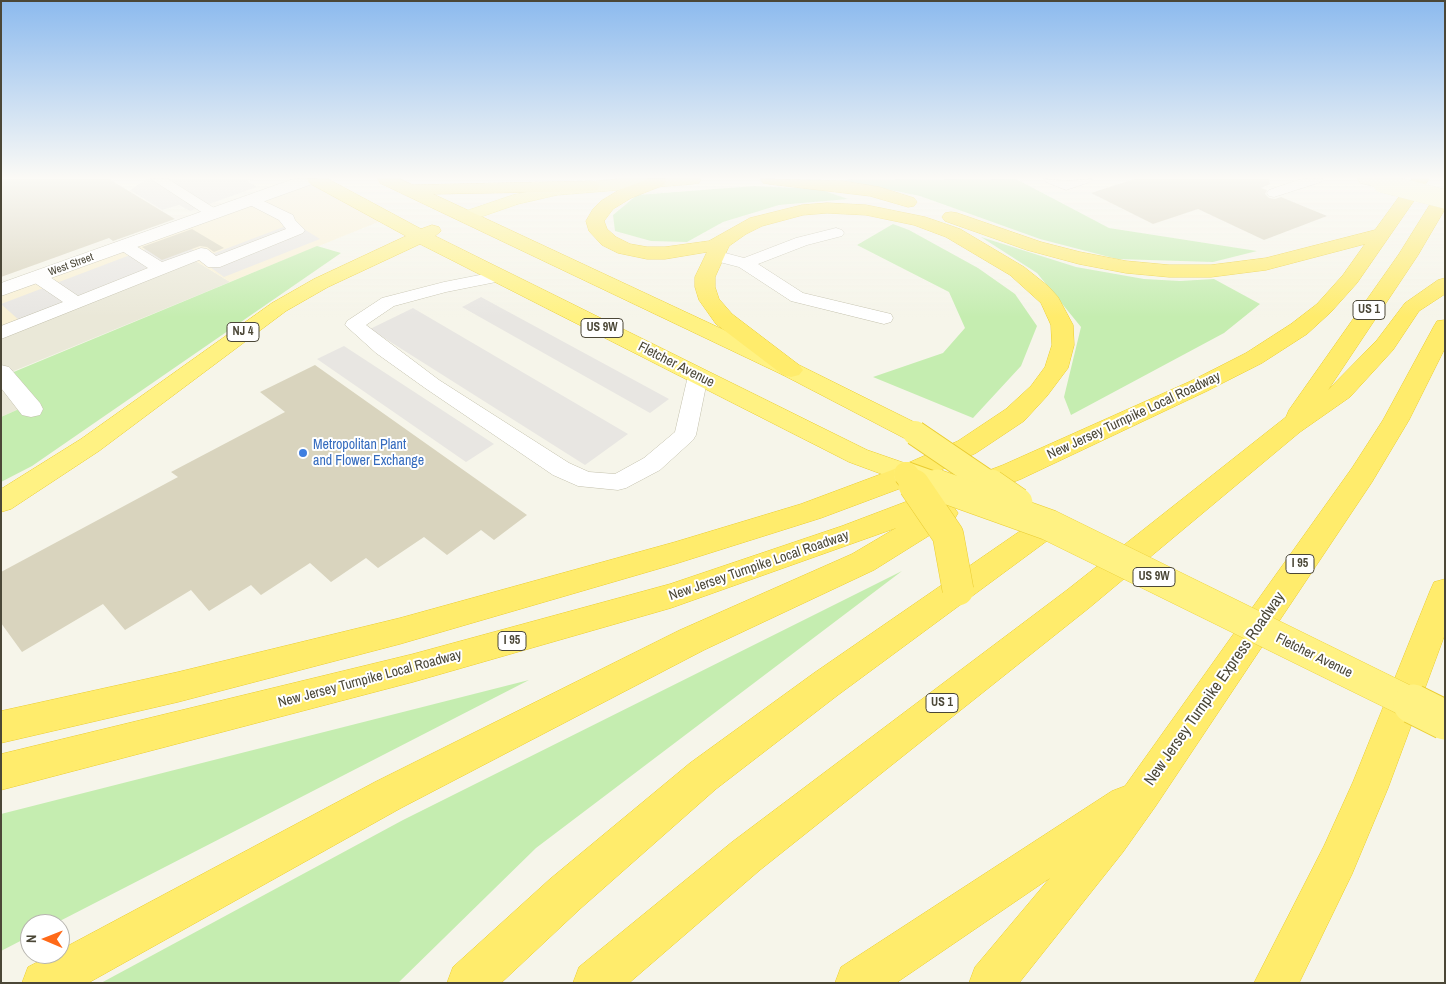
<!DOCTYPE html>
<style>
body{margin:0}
#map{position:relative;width:1446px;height:984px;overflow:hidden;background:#f6f5ea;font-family:"Archivo Narrow",sans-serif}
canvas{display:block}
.frame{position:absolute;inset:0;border:2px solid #4b4737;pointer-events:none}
.north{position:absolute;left:20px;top:914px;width:50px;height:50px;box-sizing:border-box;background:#fff;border:1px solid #b7b5af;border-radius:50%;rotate:271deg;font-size:14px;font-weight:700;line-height:20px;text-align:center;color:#4b4737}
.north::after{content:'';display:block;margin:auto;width:18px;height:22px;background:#ff6a18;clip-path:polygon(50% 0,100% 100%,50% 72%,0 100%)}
</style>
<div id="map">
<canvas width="1446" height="984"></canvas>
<div class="frame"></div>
<div class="north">N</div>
</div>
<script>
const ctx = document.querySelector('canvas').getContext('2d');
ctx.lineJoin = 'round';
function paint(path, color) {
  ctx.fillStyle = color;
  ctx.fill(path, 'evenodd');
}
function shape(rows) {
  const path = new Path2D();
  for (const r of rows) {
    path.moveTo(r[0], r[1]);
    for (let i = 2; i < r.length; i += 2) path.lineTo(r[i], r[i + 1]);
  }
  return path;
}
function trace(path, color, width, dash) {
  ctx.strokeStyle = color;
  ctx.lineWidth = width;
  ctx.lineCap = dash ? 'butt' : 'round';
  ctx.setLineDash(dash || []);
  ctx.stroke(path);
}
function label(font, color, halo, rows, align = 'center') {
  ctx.font = font + ' "Archivo Narrow",sans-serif';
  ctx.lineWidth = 4;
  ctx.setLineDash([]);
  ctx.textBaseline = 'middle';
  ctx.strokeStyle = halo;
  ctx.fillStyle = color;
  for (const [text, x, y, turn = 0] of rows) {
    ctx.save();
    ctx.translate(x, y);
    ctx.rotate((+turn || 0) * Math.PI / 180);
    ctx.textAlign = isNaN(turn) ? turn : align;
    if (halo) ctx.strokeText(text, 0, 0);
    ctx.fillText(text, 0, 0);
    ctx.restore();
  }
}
const residential = shape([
 [194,260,230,282,4,375,28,405,1,417,1,336]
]);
const commercial = shape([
 [309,179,388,218,230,282,194,260,1,336,1,290]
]);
const green = shape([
 [1016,179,1109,228,1257,251,1213,262,1117,259,1040,239,920,196,842,180],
 [754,186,819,189,848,199,779,205,723,222,687,242,651,241,615,231,613,215,637,195],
 [893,224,909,230,978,268,1015,294,1037,326,1021,366,973,418,873,377,943,353,965,328,949,292,857,245],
 [981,237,1076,267,1144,279,1180,281,1214,279,1260,304,1224,333,1071,415,1064,397,1081,327,1037,273],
 [317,246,341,253,32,466,1,482,1,417,28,405,4,376],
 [902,571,536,848,398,983,101,983,403,820],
 [529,680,54,924,30,924,30,936,1,951,1,814]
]);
const parking = shape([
 [147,179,253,179,247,181,257,187,190,211,179,205,162,210,130,190],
 [294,223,320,239,224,277,199,259],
 [175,238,196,252,19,320,1,304],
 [481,297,669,399,650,413,462,307],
 [413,308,628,434,585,465,370,329],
 [344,346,494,444,466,462,317,359]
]);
const building = shape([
 [1,179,109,179,175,219,113,241,109,238,1,277],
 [1134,179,1269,179,1270,184,1261,188,1267,190,1265,194,1269,198,1275,199,1281,197,1327,216,1264,240,1198,209,1153,224,1091,193],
 [192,229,224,248,214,252,207,247,200,246,162,260,142,247],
 [315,365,527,515,494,540,481,530,447,555,424,537,378,568,366,558,331,582,310,563,261,595,251,585,209,611,191,590,125,630,103,604,22,652,1,623,1,572,178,477,171,472,285,412,260,392]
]);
const service = shape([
 [151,179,168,179,219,211,222,214,219,217,214,219,209,217,151,179],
 [1044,179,1067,181,1092,179,1090,182,1066,190,1046,182,1044,179],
 [1301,179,1323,179,1321,182,1274,197,1269,196,1267,193,1269,190,1301,179],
 [251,195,293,215,295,220,305,230,303,233,220,267,208,267,199,260,1,339,1,326,63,302,32,281,29,277,32,273,38,272,44,273,78,296,148,268,119,249,117,246,119,243,131,243,162,262,201,248,207,249,216,256,286,229,279,220,246,203,243,200,246,197,251,195],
 [836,228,842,230,844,233,842,236,807,245,758,264,803,293,891,314,893,318,891,322,884,324,791,301,739,267,708,259,706,255,708,251,714,250,744,258,796,238,836,228],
 [500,271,506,272,509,276,506,280,446,292,394,306,366,325,439,380,569,463,589,472,615,474,644,458,675,432,688,376,691,372,698,370,705,372,708,376,696,435,693,440,660,470,626,488,618,490,578,486,553,475,425,388,376,353,345,325,347,321,382,298,444,282,500,271]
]);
const minor = shape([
 [293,179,317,179,315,183,1,296,1,283,293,179],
 [1,365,9,367,40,403,43,409,40,415,31,417,22,415,1,388,1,365]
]);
const secondary = shape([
 [1358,179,1387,179,1390,183,1388,187,1382,188,1360,183,1358,179]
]);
const primary = shape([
 [618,179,701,179,699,183,693,184,557,195,518,204,466,222,460,221,457,217,460,213,513,195,557,185,618,179]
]);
const trunk = shape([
 [307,179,328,179,421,229,432,225,439,227,441,231,435,236,867,450,916,467,919,474,916,481,906,483,849,462,420,244,328,287,286,311,99,451,11,509,1,512,1,489,81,439,272,303,314,279,406,236,309,183,307,179],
 [378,179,400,179,413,185,591,181,597,182,600,186,597,190,591,191,433,194,799,365,924,427,928,433,924,439,915,441,906,439,783,375,380,183,378,179]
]);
const motorway = shape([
 [648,179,665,179,666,181,664,185,631,198,613,209,604,221,607,229,616,237,630,244,647,247,665,247,709,241,750,218,802,205,827,203,866,205,925,217,960,229,1024,267,1048,286,1058,297,1073,325,1074,345,1068,368,1047,396,1024,421,976,453,912,484,821,518,675,564,400,644,178,702,1,743,1,711,178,672,400,618,675,542,801,504,892,470,958,441,1006,409,1031,386,1045,367,1052,345,1051,325,1041,303,1010,275,946,237,914,225,866,215,827,213,803,215,762,226,746,234,729,246,715,277,715,287,719,299,732,314,799,365,803,370,799,375,791,377,783,375,716,324,699,300,695,287,695,277,707,252,665,259,647,259,618,253,602,245,589,231,586,221,593,209,601,201,619,190,648,179],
 [761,179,843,181,879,187,914,198,917,202,914,206,908,207,870,196,769,184,763,183,761,179],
 [1412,179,1429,179,1357,283,1331,312,1307,334,1262,363,1207,391,1021,479,953,506,958,513,954,520,874,570,704,650,401,808,88,983,22,983,28,967,53,954,60,954,60,950,375,782,680,630,852,554,896,528,671,608,413,682,1,790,1,754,413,654,670,584,842,526,1003,465,1191,381,1246,353,1291,324,1317,304,1343,275,1365,244,1266,270,1211,277,1169,277,1126,273,1079,264,1027,250,945,221,942,217,945,213,951,212,957,213,1041,242,1080,252,1126,261,1169,265,1211,265,1266,258,1375,230,1412,179],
 [1445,189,1445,209,1418,255,1328,390,1377,340,1405,303,1438,280,1445,278,1445,294,1419,311,1393,350,1350,397,1300,432,1089,608,760,870,629,983,573,983,579,967,732,842,1067,590,1286,417,1289,410,1399,254,1439,190,1445,189],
 [1445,320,1445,348,1409,420,1372,482,1155,807,1123,852,1019,983,969,983,975,967,1050,878,896,983,835,983,841,967,1112,791,1125,786,1352,468,1383,420,1434,326,1437,321,1445,320],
 [1049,514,1059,518,1063,525,1059,532,838,695,716,789,580,909,501,983,447,983,453,967,550,879,690,763,814,673,1039,518,1049,514],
 [1445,579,1445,634,1388,788,1352,874,1299,983,1254,983,1324,846,1353,782,1430,591,1434,582,1445,579]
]);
const secondaryBridge = shape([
 [1382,183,1445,199]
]);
const trunkBridgeFar2 = shape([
 [915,433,993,486],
 [906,474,940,486]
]);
const trunkBridgeFar1 = shape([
 [937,485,1049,525,1415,705],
 [991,485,1017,503]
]);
const trunkBridge = shape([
 [1413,704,1445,720]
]);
const motorwayBridgeFar1 = shape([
 [906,474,915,486]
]);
const motorwayBridge = shape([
 [914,485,948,535,958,590]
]);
const markers = [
 [303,453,5,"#3f7fe0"]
];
const farStreetnames = [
 ["West Street",71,265,-20]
];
const shields = [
 [1369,310,32],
 [602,328,42],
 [243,332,32],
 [1300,564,28],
 [1154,577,42],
 [512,641,28],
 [942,703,32]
];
const shieldNames = [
 ["US 1",1369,310],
 ["US 9W",602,328],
 ["NJ 4",243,332],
 ["I 95",1300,564],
 ["US 9W",1154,577],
 ["I 95",512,641],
 ["US 1",942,703]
];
const streetNames = [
 ["Fletcher Avenue",676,365,27],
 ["New Jersey Turnpike Local Roadway",1134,416,-25],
 ["New Jersey Turnpike Local Roadway",759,566,-19],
 ["Fletcher Avenue",1314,656,26],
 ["New Jersey Turnpike Local Roadway",370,679,-15]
];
const shopNames = [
 ["Metropolitan Plant",313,445],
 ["and Flower Exchange",313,461]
];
const nearStreetnames = [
 ["New Jersey Turnpike Express Roadway",1215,689,-55]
];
paint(residential, '#eae8d8');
paint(commercial, '#f9f1d5');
paint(green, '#c5edb0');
paint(parking, '#e8e6e2');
paint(building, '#d9d4be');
trace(service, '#c3c0ac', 1);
trace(minor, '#c3c0ac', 1);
trace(secondary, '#d9d697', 1);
trace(primary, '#ede061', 1);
trace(trunk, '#eacc30', 1);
trace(motorway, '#eacc30', 1);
paint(service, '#fff');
paint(minor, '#fff');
paint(secondary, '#fffdcb');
paint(primary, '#fff79a');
paint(trunk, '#fff283');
paint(motorway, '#ffec6c');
trace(secondaryBridge, '#d9d697', 19, []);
trace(trunkBridgeFar2, '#eacc30', 26, []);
trace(trunkBridgeFar1, '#eacc30', 32, []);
trace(trunkBridge, '#eacc30', 41, []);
trace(motorwayBridgeFar1, '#eacc30', 26, []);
trace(motorwayBridge, '#eacc30', 32, []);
trace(secondaryBridge, '#fffdcb', 19);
trace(trunkBridgeFar2, '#fff283', 24);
trace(trunkBridgeFar1, '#fff283', 31);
trace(trunkBridge, '#fff283', 39);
trace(motorwayBridgeFar1, '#ffec6c', 24);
trace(motorwayBridge, '#ffec6c', 31);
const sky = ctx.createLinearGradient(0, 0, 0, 317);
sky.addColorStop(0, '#8cbaee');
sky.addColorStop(0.56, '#fbfaf6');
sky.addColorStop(1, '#fbfaf600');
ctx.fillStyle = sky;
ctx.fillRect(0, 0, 1446, 317);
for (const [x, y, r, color] of markers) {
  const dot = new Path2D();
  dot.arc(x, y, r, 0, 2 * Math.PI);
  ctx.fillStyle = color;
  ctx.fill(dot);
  trace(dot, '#fff', 2);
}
label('11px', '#4b4737', '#fff', farStreetnames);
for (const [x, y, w] of shields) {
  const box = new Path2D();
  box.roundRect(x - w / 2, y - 9.5, w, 19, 4);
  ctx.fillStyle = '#fff';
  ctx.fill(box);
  trace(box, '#4b4737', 1);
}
label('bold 12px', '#4b4737', null, shieldNames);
label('14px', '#4b4737', '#fff', streetNames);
label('14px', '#366cbe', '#fff', shopNames, 'left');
label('16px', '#4b4737', '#fff', nearStreetnames);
</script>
